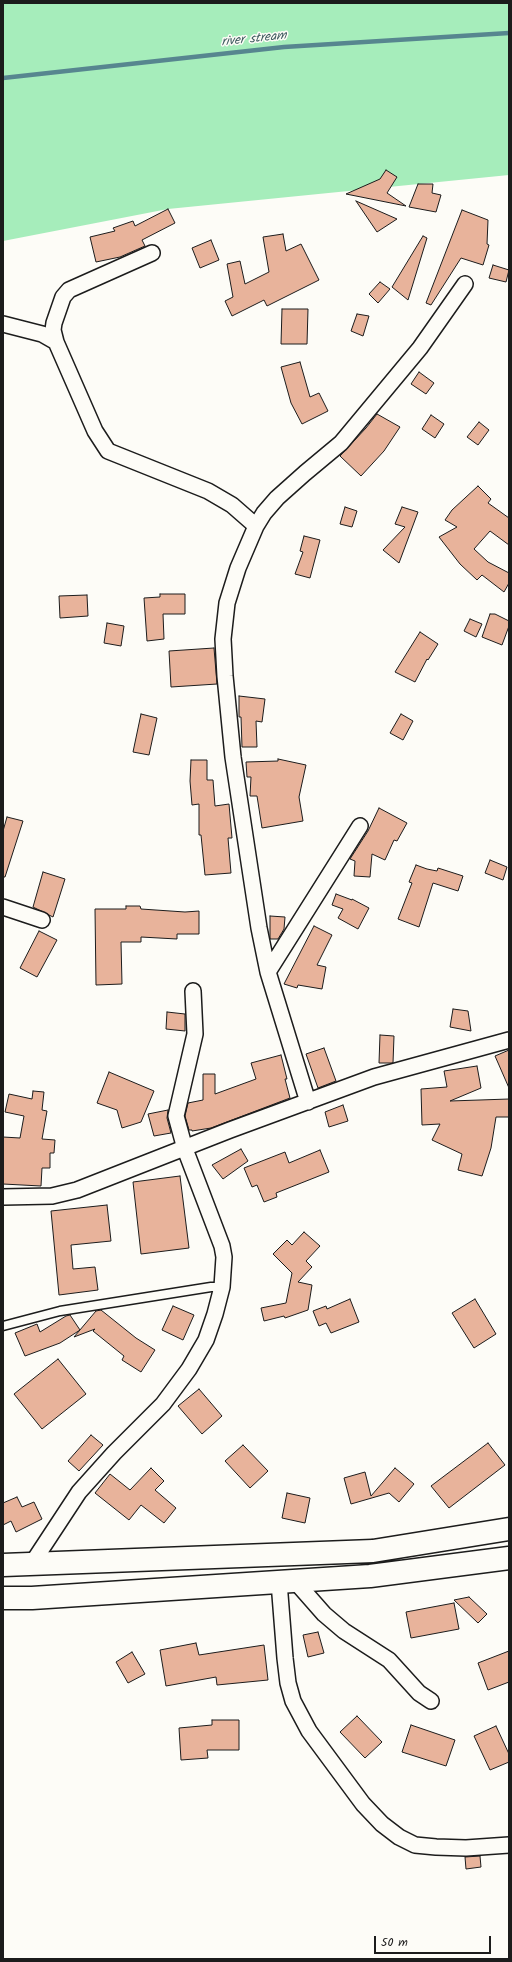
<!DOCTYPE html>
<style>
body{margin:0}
#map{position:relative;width:512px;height:1962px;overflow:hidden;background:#fdfcf7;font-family:Kalam,sans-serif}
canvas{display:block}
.frame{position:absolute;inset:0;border:4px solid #1c1c1c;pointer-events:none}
.scale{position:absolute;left:374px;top:1936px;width:117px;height:18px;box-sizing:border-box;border:2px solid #1c1c1c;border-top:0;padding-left:5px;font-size:12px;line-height:14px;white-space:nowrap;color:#1c1c1c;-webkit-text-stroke:3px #fdfcf7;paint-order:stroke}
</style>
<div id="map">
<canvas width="512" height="1962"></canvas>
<div class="frame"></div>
<div class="scale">50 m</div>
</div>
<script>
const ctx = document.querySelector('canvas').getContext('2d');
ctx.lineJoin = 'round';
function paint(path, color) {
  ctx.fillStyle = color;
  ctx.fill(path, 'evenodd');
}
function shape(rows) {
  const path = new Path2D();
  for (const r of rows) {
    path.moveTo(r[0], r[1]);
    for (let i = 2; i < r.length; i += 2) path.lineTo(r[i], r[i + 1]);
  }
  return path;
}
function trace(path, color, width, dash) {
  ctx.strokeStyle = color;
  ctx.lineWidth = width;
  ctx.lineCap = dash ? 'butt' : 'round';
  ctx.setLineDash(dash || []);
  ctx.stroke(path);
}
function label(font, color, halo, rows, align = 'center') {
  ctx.font = font + ' Kalam,sans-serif';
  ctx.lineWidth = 3;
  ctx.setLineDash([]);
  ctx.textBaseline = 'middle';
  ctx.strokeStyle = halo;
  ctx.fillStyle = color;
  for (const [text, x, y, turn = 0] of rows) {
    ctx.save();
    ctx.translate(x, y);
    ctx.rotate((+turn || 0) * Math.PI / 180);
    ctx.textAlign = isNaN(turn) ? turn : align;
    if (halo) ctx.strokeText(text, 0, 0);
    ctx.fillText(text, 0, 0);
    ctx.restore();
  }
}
const green = shape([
 [3,3,509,3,509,175,168,209,3,241]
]);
const stream = shape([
 [3,78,284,47,509,33]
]);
const building = shape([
 [386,170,397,177,387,193,406,206,346,194,380,179,386,170],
 [418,184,433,184,432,193,441,195,436,212,409,207,418,184],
 [356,201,397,219,377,232,356,201],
 [168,209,175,223,142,240,145,246,120,257,96,262,90,237,115,231,113,228,133,221,135,226,168,209],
 [462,210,488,220,487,244,489,245,483,265,461,258,431,305,426,303,462,210],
 [283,234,286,251,301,244,319,280,267,306,264,300,232,316,225,301,233,297,227,264,240,261,245,284,269,272,263,237,283,234],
 [423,236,427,238,408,300,392,287,423,236],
 [211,240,219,260,200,268,192,248,211,240],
 [493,265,509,270,506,282,489,278,493,265],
 [380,282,390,289,378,303,369,294,380,282],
 [282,309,308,309,307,344,281,344,282,309],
 [357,314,369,316,363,336,351,331,357,314],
 [300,362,310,397,319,393,328,411,302,424,291,403,281,367,300,362],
 [419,372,434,383,426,394,411,384,419,372],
 [377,414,400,427,384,451,361,476,340,456,366,428,377,414],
 [431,415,444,424,435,438,422,429,431,415],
 [479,422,489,430,478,445,467,437,479,422],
 [478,486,491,499,488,503,509,518,509,545,490,531,474,549,488,562,509,573,509,583,504,592,482,575,477,580,460,564,439,537,457,527,445,520,452,510,478,486],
 [345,507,357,511,352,527,340,524,345,507],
 [402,507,418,512,399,563,383,550,405,527,395,524,402,507],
 [304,536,320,540,310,578,295,574,303,552,300,551,304,536],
 [160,594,185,594,185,614,163,614,164,639,147,641,144,598,160,597,160,594],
 [87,595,88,616,60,618,59,596,87,595],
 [490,614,495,614,509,621,509,626,502,645,482,637,490,614],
 [470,619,482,624,476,637,464,631,470,619],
 [107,623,124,626,121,646,104,643,107,623],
 [420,632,438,644,428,660,427,659,415,682,395,672,420,632],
 [214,648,217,684,171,687,169,651,214,648],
 [239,696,265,699,262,722,256,721,257,747,242,747,241,717,239,717,239,696],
 [141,714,157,718,149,755,133,752,141,714],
 [401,714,413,721,403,740,390,733,401,714],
 [278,759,306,765,299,797,303,821,262,828,257,796,250,796,251,777,247,777,246,762,278,761,278,759],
 [191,760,207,760,207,780,213,780,215,806,229,804,232,838,228,838,231,873,205,875,201,835,199,835,199,804,192,805,190,781,191,760],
 [379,808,407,823,397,841,394,840,385,860,372,854,370,877,354,876,355,861,350,859,368,831,379,808],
 [7,817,23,821,5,877,3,877,3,831,7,817],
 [490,860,507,867,503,880,485,873,490,860],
 [416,865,427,869,437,871,438,868,463,876,458,891,433,883,419,927,398,919,412,883,409,882,416,865],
 [43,872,65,879,53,917,33,907,43,872],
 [336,894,352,900,352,899,369,908,358,929,338,918,343,909,332,905,336,894],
 [126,906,140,906,141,909,185,912,199,911,199,934,177,934,177,939,141,937,141,942,121,942,122,984,96,985,95,909,126,909,126,906],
 [270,916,285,917,284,929,278,939,270,939,270,916],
 [314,926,332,935,317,965,326,967,322,989,298,985,297,988,284,984,314,926],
 [39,931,57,940,37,977,20,968,39,931],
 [453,1009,468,1011,471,1031,450,1027,453,1009],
 [167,1012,185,1014,185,1031,166,1029,167,1012],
 [380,1035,394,1036,393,1063,379,1063,380,1035],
 [324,1048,336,1081,318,1088,306,1054,324,1048],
 [509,1050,509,1088,495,1056,509,1050],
 [281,1055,287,1079,285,1079,290,1098,211,1128,192,1131,192,1130,189,1130,185,1116,188,1103,203,1100,203,1074,215,1074,215,1094,256,1079,251,1063,281,1055],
 [477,1066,481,1088,450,1101,509,1099,509,1117,496,1117,491,1148,482,1176,458,1170,462,1154,432,1140,440,1124,422,1125,421,1089,447,1087,444,1071,477,1066],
 [109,1072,154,1091,141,1122,122,1128,117,1110,97,1103,109,1072],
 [33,1091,44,1092,42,1110,47,1111,42,1139,55,1140,54,1153,50,1153,50,1168,42,1168,41,1186,3,1184,3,1137,20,1138,24,1116,5,1112,9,1094,32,1099,33,1091],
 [343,1105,348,1121,329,1127,325,1112,343,1105],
 [168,1110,167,1118,171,1133,154,1136,148,1114,168,1110],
 [241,1149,248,1161,223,1179,212,1165,241,1149],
 [320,1150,329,1172,276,1193,277,1197,264,1202,257,1185,252,1187,244,1168,285,1152,289,1163,320,1150],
 [180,1176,189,1248,141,1254,133,1182,180,1176],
 [107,1205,111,1241,71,1245,73,1269,95,1267,98,1290,59,1295,51,1211,107,1205],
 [304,1232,320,1246,306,1261,312,1267,298,1282,312,1285,308,1310,285,1318,284,1316,264,1321,261,1308,286,1303,292,1273,273,1254,287,1240,292,1245,304,1232],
 [350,1299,359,1322,331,1333,326,1323,319,1326,313,1311,326,1306,327,1309,350,1299],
 [475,1299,496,1334,474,1348,452,1313,475,1299],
 [173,1306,194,1315,183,1340,162,1330,173,1306],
 [101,1310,136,1338,155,1350,141,1372,122,1360,124,1356,93,1331,95,1329,74,1337,96,1311,101,1310],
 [70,1315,80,1330,60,1343,25,1356,15,1333,37,1324,40,1332,66,1316,70,1315],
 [58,1359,86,1394,42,1429,14,1394,58,1359],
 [199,1389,222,1416,202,1434,178,1406,199,1389],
 [91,1435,103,1445,79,1471,68,1461,91,1435],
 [488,1443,505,1465,449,1508,431,1486,488,1443],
 [243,1445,268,1471,250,1488,225,1461,243,1445],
 [151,1468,164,1481,155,1490,176,1508,164,1523,141,1505,129,1520,95,1493,110,1474,130,1490,151,1468],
 [395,1468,414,1484,399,1502,389,1493,351,1504,344,1478,365,1472,371,1496,395,1468],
 [287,1493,310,1498,305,1523,282,1518,287,1493],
 [17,1497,22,1507,34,1502,42,1519,16,1532,11,1521,3,1525,3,1503,17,1497],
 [469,1597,487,1614,478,1623,454,1600,469,1597],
 [454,1603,459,1629,411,1638,406,1612,454,1603],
 [318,1632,324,1653,308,1657,303,1635,318,1632],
 [196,1643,199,1655,264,1645,268,1680,217,1685,216,1677,166,1686,160,1650,196,1643],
 [509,1651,509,1682,488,1690,478,1663,509,1651],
 [132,1652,145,1674,128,1683,116,1662,132,1652],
 [357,1716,382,1742,365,1758,340,1732,357,1716],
 [212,1720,239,1720,239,1750,207,1750,208,1758,181,1760,179,1728,212,1725,212,1720],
 [411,1725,455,1740,446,1766,402,1752,411,1725],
 [496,1726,509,1754,509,1762,490,1770,474,1736,496,1726],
 [480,1856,481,1867,466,1869,465,1857,480,1856]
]);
const service = shape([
 [3,1326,60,1311,211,1287,222,1287]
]);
const minor = shape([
 [3,324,42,334,56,342,95,431,108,451,208,491,232,505,256,526],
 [56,342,53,330,54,323,63,297,69,290,152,253],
 [3,907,42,920],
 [268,972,360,826],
 [308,1102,268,972,259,928,233,757,225,676,223,639,227,603,238,568,256,526,264,513,277,498,305,473,341,443,420,348,465,284],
 [3,1197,52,1196,77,1190,230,1130,374,1077,509,1040],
 [31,1565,79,1492,114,1453,163,1404,189,1369,206,1340,215,1314,222,1287,224,1257,222,1246,185,1149,176,1116,195,1034,193,991],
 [295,1581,324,1614,344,1631,389,1660,419,1693,431,1701],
 [279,1582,285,1658,288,1683,293,1701,309,1731,363,1804,382,1824,399,1837,415,1845,436,1847,466,1848,509,1845]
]);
const trunk = shape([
 [3,1565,373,1551,509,1529],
 [3,1598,32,1598,370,1576,509,1558]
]);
const waterNames = [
 ["river stream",254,40,-6]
];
paint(green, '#a6edbb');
trace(stream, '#57868f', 4.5);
paint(building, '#e8b39b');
trace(building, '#1c1c1c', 1);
trace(service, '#1c1c1c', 11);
trace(minor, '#1c1c1c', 18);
trace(trunk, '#1c1c1c', 25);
trace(service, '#fdfcf7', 8);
trace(minor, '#fdfcf7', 15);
trace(trunk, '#fdfcf7', 22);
label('italic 13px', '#3e5a5f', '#fdfcf7', waterNames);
</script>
